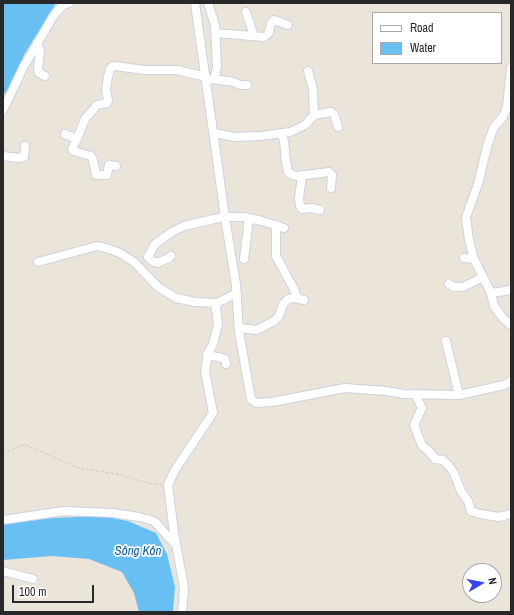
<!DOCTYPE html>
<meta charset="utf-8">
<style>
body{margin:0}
#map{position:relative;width:514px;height:615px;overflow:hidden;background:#ebe5d9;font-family:"Archivo Narrow",sans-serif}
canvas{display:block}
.frame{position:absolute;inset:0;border:4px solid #282828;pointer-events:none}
.legend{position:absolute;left:372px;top:12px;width:130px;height:52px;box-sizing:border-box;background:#fff;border:1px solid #a9a9a9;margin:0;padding:5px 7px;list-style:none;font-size:12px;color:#282828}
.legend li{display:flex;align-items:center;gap:8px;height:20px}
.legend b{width:20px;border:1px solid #a9a9a9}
.north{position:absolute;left:462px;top:563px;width:40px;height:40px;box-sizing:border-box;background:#fff;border:1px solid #a9a9a9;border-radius:50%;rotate:80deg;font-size:11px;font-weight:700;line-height:16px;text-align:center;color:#282828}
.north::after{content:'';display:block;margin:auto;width:14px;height:18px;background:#3344fe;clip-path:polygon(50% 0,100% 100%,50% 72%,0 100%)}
.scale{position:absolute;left:12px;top:585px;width:82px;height:18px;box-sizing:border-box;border:2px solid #282828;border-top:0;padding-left:5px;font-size:12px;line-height:14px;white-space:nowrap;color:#282828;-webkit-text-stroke:3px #fff;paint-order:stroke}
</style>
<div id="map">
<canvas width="514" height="615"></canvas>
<div class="frame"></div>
<ul class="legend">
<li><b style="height:5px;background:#fff"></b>Road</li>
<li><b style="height:11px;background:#68bff1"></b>Water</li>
</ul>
<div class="north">N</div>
<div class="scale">100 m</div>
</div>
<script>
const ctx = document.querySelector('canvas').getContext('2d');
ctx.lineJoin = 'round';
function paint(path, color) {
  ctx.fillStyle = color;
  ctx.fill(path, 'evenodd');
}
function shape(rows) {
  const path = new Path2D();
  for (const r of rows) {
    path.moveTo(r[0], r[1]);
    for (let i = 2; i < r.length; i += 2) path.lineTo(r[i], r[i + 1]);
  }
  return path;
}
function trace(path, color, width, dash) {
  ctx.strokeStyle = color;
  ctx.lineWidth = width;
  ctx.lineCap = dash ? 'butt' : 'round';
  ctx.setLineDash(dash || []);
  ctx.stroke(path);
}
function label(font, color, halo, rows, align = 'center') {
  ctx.font = font + ' "Archivo Narrow",sans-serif';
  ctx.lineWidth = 3.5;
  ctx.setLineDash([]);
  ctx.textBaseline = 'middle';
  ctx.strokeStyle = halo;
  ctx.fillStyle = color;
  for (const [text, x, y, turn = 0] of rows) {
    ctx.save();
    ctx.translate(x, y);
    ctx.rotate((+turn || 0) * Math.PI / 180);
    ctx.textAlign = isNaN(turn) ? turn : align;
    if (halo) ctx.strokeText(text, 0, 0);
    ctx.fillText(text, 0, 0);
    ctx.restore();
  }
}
const water = shape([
 [3,3,56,3,24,55,8,90,3,95],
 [100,516,128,521,156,533,167,554,175,587,173,612,139,612,134,593,122,572,89,559,51,556,3,560,3,524,53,518]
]);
const path = shape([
 [3,454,22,445,28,446,78,468,117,474,148,483,162,485]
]);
const minor = shape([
 [195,3,225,217,236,285,239,332,251,399,256,403,272,402,345,388,386,391,404,394,459,395,504,385,511,381],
 [246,12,254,36],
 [216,33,264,37,269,33,271,24,274,20,288,25],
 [37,43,40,52,38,69,39,73,45,76],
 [511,68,507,107,503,117,494,127,488,143,478,184,466,217,469,240,474,259,491,293,494,306,503,318,509,324,511,324],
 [308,71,313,89,314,115],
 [213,79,234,82,240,85,247,85],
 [206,81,213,79,215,76,217,67,215,25,208,3],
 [3,110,24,66,54,15,63,5,69,3],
 [214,133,235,137,261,136,290,132,305,125,314,115,331,112,334,114,338,127],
 [281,133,284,141,286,161,288,172,292,175,297,176,329,172,332,175,331,188],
 [65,134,77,139,85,119,97,105,107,103,108,101,106,90,108,77,110,69,113,66,115,66,144,70,177,70,206,77],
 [77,139,72,149,73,151,91,156,93,160,96,175,107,175,109,165,116,166],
 [3,156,18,158,24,157,25,146],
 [302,176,299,198,300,206,302,209,312,208,320,210],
 [276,225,276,256,294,289,297,298],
 [171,256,169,258,157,263,152,261,148,257,155,244,172,232,184,226,214,219,225,217,244,217,262,221,284,228],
 [464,258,474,259],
 [244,259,249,218],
 [38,262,97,246,106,248,120,253,134,262,158,287,176,298,195,302,217,303],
 [449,284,454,287,463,287,483,277],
 [491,293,511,290],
 [239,328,256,330,261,328,274,321,279,316,283,304,288,299,295,298,304,300],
 [446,341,459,395],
 [207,355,222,358,225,359,226,364],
 [415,394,422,408,414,425,421,443,422,446,429,451,435,459,443,460,449,466,454,473,461,491,468,501,471,511,480,514,499,517,511,514],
 [3,520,64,511,113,513,139,517,154,521,176,545],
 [3,571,33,579],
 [182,612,184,591,183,582,174,533,168,485,175,470,213,413,205,371,208,353,213,344,218,325,216,308,217,303,237,293]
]);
const waterNames = [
 ["Sông Kôn",138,552]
];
paint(water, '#68bff1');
trace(minor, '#cfd0e2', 10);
trace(path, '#c7c7c7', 1, [3, 2]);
trace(minor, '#fff', 8);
label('italic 13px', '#0a5a9b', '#fff', waterNames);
</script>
